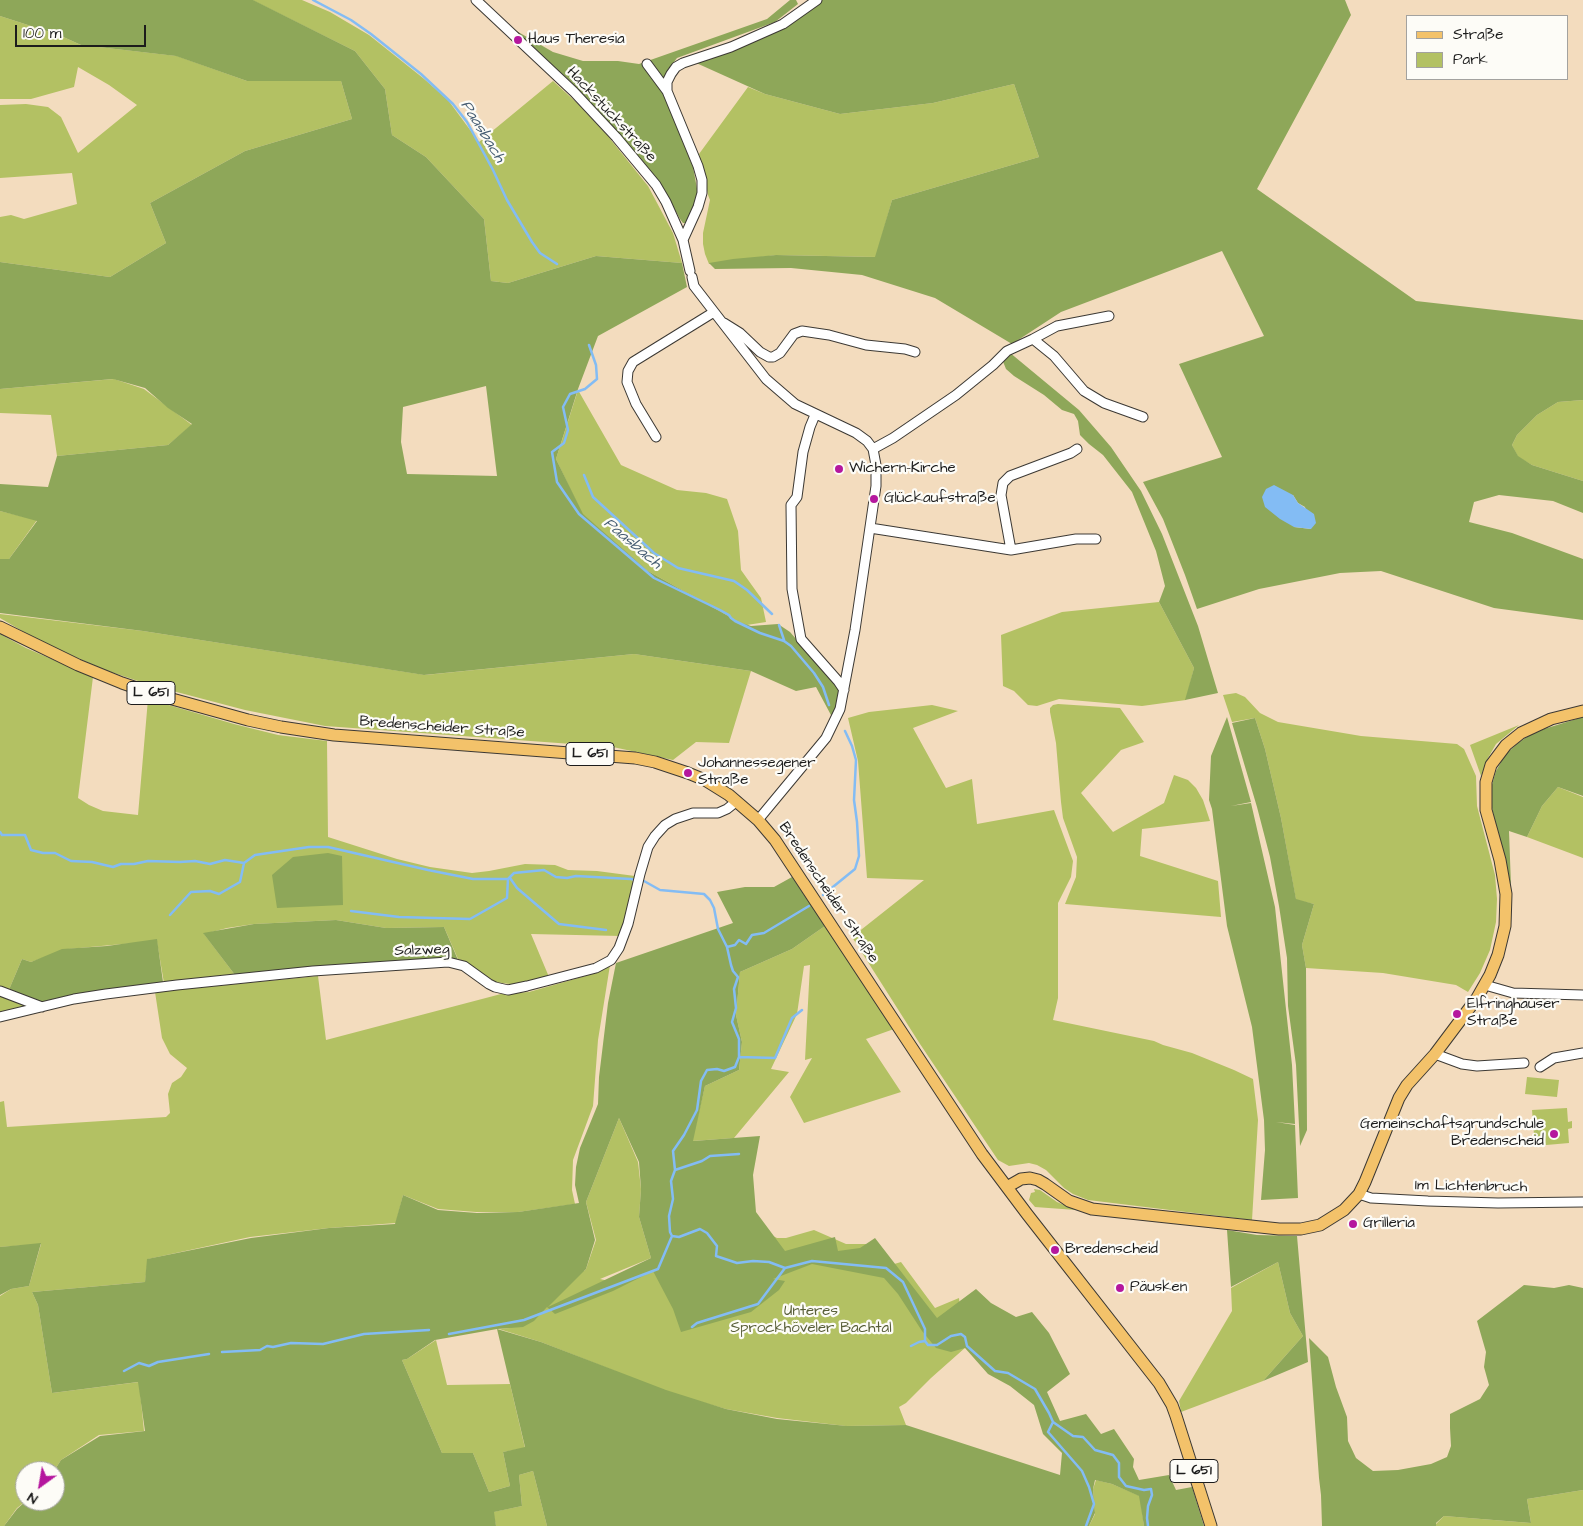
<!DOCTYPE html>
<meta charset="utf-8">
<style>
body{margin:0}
#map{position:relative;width:1583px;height:1526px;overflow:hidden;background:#f3dcbe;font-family:"Architects Daughter",sans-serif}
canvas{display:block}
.legend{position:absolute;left:1406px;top:15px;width:162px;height:65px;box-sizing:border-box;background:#fdfcf7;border:1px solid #a3a29f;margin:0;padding:6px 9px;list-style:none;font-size:15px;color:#1c1c1c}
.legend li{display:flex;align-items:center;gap:10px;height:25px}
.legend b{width:25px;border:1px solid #a3a29f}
.north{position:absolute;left:15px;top:1461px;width:50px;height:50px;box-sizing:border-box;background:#fdfcf7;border:1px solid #a3a29f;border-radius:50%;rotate:212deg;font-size:14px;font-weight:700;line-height:20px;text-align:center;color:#1c1c1c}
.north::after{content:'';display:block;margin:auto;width:18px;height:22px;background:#b5179e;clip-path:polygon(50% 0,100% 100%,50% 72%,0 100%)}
.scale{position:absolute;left:15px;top:25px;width:131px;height:22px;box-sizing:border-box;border:2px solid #1c1c1c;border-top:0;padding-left:6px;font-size:15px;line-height:18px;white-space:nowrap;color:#1c1c1c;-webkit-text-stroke:4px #fdfcf7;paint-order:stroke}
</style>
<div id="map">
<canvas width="1583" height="1526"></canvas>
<ul class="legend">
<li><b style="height:6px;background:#f3c26a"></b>Straße</li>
<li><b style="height:14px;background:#b3c163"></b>Park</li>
</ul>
<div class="north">N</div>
<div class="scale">100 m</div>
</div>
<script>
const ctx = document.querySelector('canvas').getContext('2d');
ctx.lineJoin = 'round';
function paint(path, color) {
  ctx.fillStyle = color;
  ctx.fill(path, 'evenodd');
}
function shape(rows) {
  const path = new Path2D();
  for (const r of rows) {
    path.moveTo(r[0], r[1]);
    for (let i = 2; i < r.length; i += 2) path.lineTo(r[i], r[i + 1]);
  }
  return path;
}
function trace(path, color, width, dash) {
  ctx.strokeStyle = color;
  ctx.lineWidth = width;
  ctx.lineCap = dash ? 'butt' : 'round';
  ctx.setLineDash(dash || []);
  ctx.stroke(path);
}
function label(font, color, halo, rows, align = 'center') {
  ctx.font = font + ' "Architects Daughter",sans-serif';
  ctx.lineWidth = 4.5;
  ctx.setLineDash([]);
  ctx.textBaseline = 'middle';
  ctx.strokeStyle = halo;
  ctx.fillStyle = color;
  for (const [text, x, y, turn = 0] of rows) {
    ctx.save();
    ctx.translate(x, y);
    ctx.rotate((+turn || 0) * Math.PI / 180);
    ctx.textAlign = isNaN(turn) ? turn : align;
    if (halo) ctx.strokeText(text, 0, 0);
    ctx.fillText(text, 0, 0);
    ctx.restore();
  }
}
const green = shape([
 [252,0,302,0,330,12,369,35,423,78,448,100,479,142,553,81,577,103,607,135,648,186,673,233,682,263,596,256,508,283,491,281,484,219,426,157,392,135,385,89,355,51],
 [0,16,59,35,81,45,177,56,247,81,341,81,352,119,245,151,150,203,166,243,110,277,0,262,0,217,11,215,24,219,77,204,72,173,0,178,0,105,26,104,48,107,61,117,78,153,137,105,109,85,78,67,74,87,31,99,0,99],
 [1014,84,1039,157,892,200,876,257,776,255,709,264,705,254,703,244,703,233,710,200,708,195,699,154,748,87,765,94,840,114,933,103],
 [114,379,144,389,192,425,168,445,57,456,51,415,0,413,0,389],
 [578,390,621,465,677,490,706,493,727,499,738,531,741,570,761,598,766,622,747,625,739,622,648,571,582,514,556,459],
 [1583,400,1583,481,1532,465,1518,457,1512,445,1517,435,1537,415,1558,402],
 [0,511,37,520,9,559,0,559],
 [1159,602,1194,668,1186,700,1142,706,1059,699,1037,706,1028,705,1014,691,1003,686,1001,635,1062,612],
 [0,614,143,631,425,675,634,654,751,671,729,743,696,742,673,760,613,747,325,726,245,710,150,685,105,670,41,642,0,618],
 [0,634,26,648,93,677,78,798,89,805,103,811,138,815,148,699,234,724,278,735,327,741,328,837,397,859,430,867,472,873,489,871,525,864,555,865,568,870,597,871,635,876,632,881,635,882,621,936,531,934,549,977,517,985,495,982,466,962,458,959,444,927,386,928,336,920,254,924,227,928,204,934,235,975,164,983,157,942,123,944,68,949,31,962,22,959,8,992,0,989],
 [1236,693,1245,697,1260,713,1278,722,1361,736,1457,744,1464,749,1476,776,1477,806,1495,875,1497,899,1496,922,1490,950,1480,973,1468,992,1456,985,1383,973,1306,968,1302,945,1314,904,1296,900,1281,818,1265,749,1255,718,1232,722,1223,695],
 [1058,704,1120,708,1144,742,1121,750,1081,793,1113,832,1164,803,1174,775,1188,780,1196,788,1203,800,1210,821,1142,829,1140,856,1218,881,1221,917,1065,904,1076,877,1077,857,1063,818,1061,802,1056,743,1050,712,1050,708,1053,705],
 [932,705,958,711,913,728,946,788,972,779,977,824,1054,810,1073,861,1071,877,1058,903,1058,998,1053,1020,1154,1041,1163,1045,1192,1053,1234,1070,1253,1079,1258,1120,1252,1220,1088,1200,1073,1194,1064,1188,1046,1170,1037,1165,1029,1163,1009,1166,998,1160,920,1044,852,937,924,880,867,878,858,761,848,718,869,712],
 [1519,725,1496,744,1488,758,1481,776,1470,745],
 [1558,787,1583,797,1583,858,1527,837,1542,806],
 [825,926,894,1029,866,1039,901,1092,804,1123,790,1097,812,1058,805,1060,810,965,804,966,797,1014,771,1069,789,1072,734,1138,692,1141,705,1086,739,1070,742,1042,736,1015,740,972,792,949],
 [610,965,598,1040,593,1106,573,1160,572,1190,575,1204,518,1212,476,1212,438,1209,403,1195,396,1223,329,1228,250,1237,148,1259,145,1282,32,1292,38,1305,52,1393,139,1382,144,1431,99,1435,61,1460,54,1471,25,1471,26,1501,17,1508,4,1526,0,1526,0,1296,11,1289,29,1286,41,1244,0,1247,0,1102,4,1101,7,1127,166,1117,170,1113,168,1094,172,1083,181,1077,187,1068,170,1054,162,1038,155,992,318,976,326,1040,501,994,529,992,596,973],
 [0,993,31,1005,0,1013],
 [1527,1077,1559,1080,1557,1097,1525,1094],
 [1567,1108,1568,1122,1572,1121,1572,1128,1568,1129,1569,1143,1535,1146,1532,1110],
 [619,1118,638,1162,641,1189,639,1217,651,1258,600,1279,623,1284,653,1271,769,1234,777,1238,786,1238,814,1230,846,1244,876,1244,891,1265,901,1262,935,1308,959,1298,961,1320,966,1347,931,1378,906,1403,899,1407,906,1425,846,1426,777,1418,726,1409,691,1399,627,1378,615,1371,541,1342,499,1329,510,1328,580,1269,584,1271,586,1269,596,1240,586,1202],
 [1034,1189,1040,1190,1057,1202,1076,1210,1035,1207,1029,1200,1031,1193,1035,1192],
 [1278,1262,1290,1313,1303,1336,1263,1381,1181,1412,1179,1401,1232,1311,1231,1288],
 [436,1340,447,1385,510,1384,525,1448,503,1452,510,1486,489,1492,473,1453,442,1453,402,1360,407,1359],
 [533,1471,547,1526,496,1526,493,1512,522,1506,519,1475],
 [1096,1480,1112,1484,1140,1496,1144,1526,1089,1526,1095,1514,1093,1489],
 [1583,1490,1583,1526,1436,1526,1436,1524,1444,1516,1531,1523,1527,1499]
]);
const forest = shape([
 [0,0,253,0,355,51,385,89,392,135,426,157,484,219,491,281,508,283,596,256,682,263,687,287,598,336,578,389,556,459,583,514,648,571,739,622,751,626,778,624,790,632,839,689,839,709,832,717,816,687,796,691,751,671,634,654,424,675,143,631,0,613,0,559,9,559,37,521,0,511,0,484,48,487,57,456,168,445,192,424,168,408,145,388,113,379,0,389,0,262,110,277,166,243,150,203,245,151,352,119,341,81,247,81,176,56,81,45,59,35,0,16],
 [486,386,497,476,407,474,401,442,403,407],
 [790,0,796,0,798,4,775,22,677,58,667,71,662,91,693,167,698,194,694,207,687,223,683,223,680,219,664,189,599,111,572,83,513,29,553,52,583,61,618,61,639,64,767,19],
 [819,0,1345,0,1351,15,1257,189,1416,301,1583,320,1583,400,1558,402,1537,415,1517,435,1512,445,1518,456,1532,465,1583,481,1583,513,1553,501,1499,495,1474,502,1469,522,1512,533,1583,559,1583,620,1494,608,1381,571,1340,573,1259,589,1197,609,1185,575,1163,519,1143,482,1222,457,1179,364,1264,336,1222,251,1061,312,1012,344,935,298,862,275,791,268,715,269,709,263,733,259,776,255,875,257,892,200,1039,157,1014,84,933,103,840,114,765,94,694,62,779,30],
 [1293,495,1298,503,1305,507,1311,529,1294,527],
 [1009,352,1079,410,1111,447,1141,491,1162,534,1198,626,1218,693,1185,700,1194,668,1159,602,1165,586,1156,551,1132,492,1103,455,1089,444,1080,435,1078,421,1074,414,1062,410,1044,395,1014,376,1006,369,1002,359],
 [1227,717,1251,802,1231,806,1251,803,1275,907,1292,1065,1295,1124,1276,1122,1295,1125,1298,1198,1261,1200,1265,1150,1264,1120,1252,1027,1227,926,1212,809,1209,800,1211,756],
 [1583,717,1583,796,1558,787,1542,806,1527,837,1509,831,1511,886,1491,804,1491,788,1496,771,1505,755,1518,743,1530,735,1544,729],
 [1255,718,1265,749,1281,818,1296,899,1314,904,1302,945,1306,968,1307,1130,1300,1146,1296,1065,1288,1006,1287,958,1279,906,1270,857,1257,807,1232,723],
 [328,853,342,856,343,905,277,908,272,875,293,857],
 [792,877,825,926,792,949,740,972,736,1015,742,1042,739,1070,705,1086,693,1141,760,1136,753,1175,756,1212,785,1251,835,1237,838,1251,860,1248,875,1238,937,1318,976,1289,991,1303,1016,1317,1032,1312,1049,1333,1070,1374,1047,1392,1060,1421,1086,1414,1101,1434,1114,1429,1134,1459,1133,1467,1139,1480,1169,1475,1176,1490,1192,1487,1204,1526,1144,1526,1139,1496,1112,1484,1095,1480,1093,1489,1095,1513,1089,1526,547,1526,533,1471,519,1475,522,1506,494,1512,496,1526,4,1526,17,1509,26,1501,55,1501,54,1471,61,1460,100,1436,145,1431,138,1382,52,1393,38,1305,32,1292,145,1282,147,1259,251,1238,329,1228,395,1224,403,1195,438,1210,477,1213,518,1212,579,1203,575,1185,576,1167,580,1148,598,1104,599,1077,608,1003,616,963,733,923,717,892,745,887,774,887],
 [619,1118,639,1162,641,1189,639,1217,651,1258,548,1307,586,1269,595,1240,586,1202],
 [812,1264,884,1278,898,1294,922,1331,936,1348,951,1352,965,1348,988,1374,1010,1386,1034,1405,1043,1434,1062,1453,1060,1475,906,1425,847,1426,777,1419,726,1409,666,1390,541,1342,497,1329,525,1447,503,1452,510,1486,489,1492,473,1453,442,1453,402,1360,407,1359,435,1340,497,1329,523,1327,534,1321,547,1307,555,1314,613,1291,653,1271,673,1309,681,1332,751,1312,779,1290,785,1281,773,1279],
 [336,920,386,928,444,927,458,960,434,958,380,964,235,975,203,933,254,924],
 [157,939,163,982,99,994,37,1003,8,992,22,959,31,962,62,949,107,946],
 [1227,1230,1257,1235,1297,1236,1308,1362,1263,1381,1303,1336,1290,1313,1278,1262,1231,1287],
 [41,1243,29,1286,11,1289,0,1295,0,1247],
 [1524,1285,1554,1288,1569,1285,1583,1288,1583,1490,1527,1499,1531,1523,1444,1516,1436,1523,1436,1526,1322,1526,1321,1495,1319,1478,1309,1338,1328,1357,1336,1387,1347,1417,1348,1441,1356,1458,1373,1471,1398,1470,1431,1464,1447,1457,1451,1446,1450,1428,1450,1414,1480,1399,1489,1385,1484,1367,1486,1352,1477,1321]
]);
const water = shape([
 [1274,485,1293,495,1298,503,1314,514,1316,523,1311,529,1294,527,1280,519,1265,507,1262,497,1266,489]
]);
const stream = shape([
 [313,0,351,20,371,34,421,74,453,104,467,122,493,170,507,200,532,242,540,253,557,264],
 [589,345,596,365,597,379,585,389,570,394,563,407,568,430,564,443,552,452,557,482,579,514,654,578,720,610,729,615,731,618,735,621,760,633,784,641,791,646,814,673,823,687,829,705],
 [584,475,593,497,654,553,678,568,734,581,747,590,772,614],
 [779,625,784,640],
 [0,832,2,835,25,835,31,850,43,853,55,853,71,861,92,862,113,867,121,864,134,864,148,861,180,862,195,861,210,864,225,860,244,863,255,855,309,847,328,847,428,870,473,879,508,879,514,873,544,870,556,877,567,878,576,876,631,879,644,881,660,890,704,894,710,900,714,908,718,929,727,947,731,965,733,971,738,977,734,989,736,1008,732,1022,739,1039,739,1057,735,1067,724,1071,717,1069,707,1070,701,1081,697,1110,684,1135,673,1151,675,1170,671,1181,673,1199,669,1216,670,1232,672,1236,679,1237,700,1229,707,1233,717,1246,716,1256,737,1263,753,1261,769,1262,785,1268,812,1261,886,1268,903,1282,925,1329,925,1341,928,1345,937,1345,951,1336,961,1334,965,1337,967,1346,995,1371,1008,1373,1035,1389,1049,1413,1053,1422,1073,1436,1083,1437,1095,1450,1113,1455,1119,1463,1119,1477,1126,1486,1144,1490,1151,1489,1152,1495,1148,1506,1147,1518,1148,1526],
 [510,878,517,888,559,924,606,930],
 [823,895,855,869,859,856,857,822,854,800,856,760,852,746,845,731],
 [351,911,399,917,470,919,507,898,508,879],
 [170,915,191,892,210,891,219,894,240,882,244,863],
 [727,947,735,945,739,940,746,944,752,935,764,933,809,906],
 [739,1057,775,1058,792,1018,802,1010],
 [675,1170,702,1161,710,1156,739,1154],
 [692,1327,697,1323,758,1304,785,1268],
 [449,1334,524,1320,658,1269,672,1236],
 [911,1346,919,1342,925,1341],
 [222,1352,260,1350,267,1346,273,1347,291,1343,323,1344,364,1334,429,1330],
 [124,1371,139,1363,149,1366,158,1362,209,1354],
 [1053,1422,1048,1432,1082,1471,1089,1487,1094,1504,1086,1526]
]);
const minor = shape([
 [476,0,574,92,616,137,656,185,666,202,683,240,690,271],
 [647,64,667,91],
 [683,240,698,207,702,193,702,180,698,166,667,91,667,82,671,74,676,67,683,63,731,47,783,24,817,0],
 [692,277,694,286,766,379,795,404,856,433,867,441,873,449,876,465,876,486,855,630,840,709,826,738,758,820],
 [724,323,740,333,760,352,769,357,773,357,780,353,794,334,802,331,829,335,866,345,905,349,915,352],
 [1033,339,1057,326,1109,316],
 [815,415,810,427,803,452,797,497,791,505,792,589,801,639,838,681,844,690],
 [656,437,636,404,627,382,628,371,633,362,714,312],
 [873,449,893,438,956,395,993,365,1007,351,1033,339,1054,356,1084,391,1104,403,1143,417],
 [870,528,1011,550,1076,539,1096,539],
 [1011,550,1001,495,1003,483,1010,476,1071,453,1077,449],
 [1485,985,1513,993,1583,995],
 [0,991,42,1007],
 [0,1017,74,999,106,994,177,985,313,971,448,962,464,966,489,984,495,987,508,990,527,986,596,968,611,960,619,948,628,924,640,874,648,847,655,836,665,825,675,819,693,813,718,813,727,809,737,801],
 [1435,1054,1462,1064,1477,1066,1524,1063],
 [1540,1067,1554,1058,1583,1053],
 [1359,1194,1371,1198,1428,1201,1498,1203,1583,1202]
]);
const major = shape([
 [0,627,78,665,122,683,154,694,248,720,281,727,334,735,635,758,655,762,688,773,705,780,729,795,758,820,775,840,982,1154,1027,1214,1159,1383,1172,1405,1176,1416,1211,1526],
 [1007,1187,1021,1179,1030,1178,1038,1180,1045,1184,1069,1201,1092,1209,1279,1229,1301,1229,1320,1225,1344,1210,1359,1194,1365,1182,1399,1098,1407,1085,1435,1054,1477,998,1490,975,1498,955,1505,926,1506,894,1500,860,1486,810,1486,782,1491,765,1506,745,1521,733,1551,719,1583,711]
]);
const markers = [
 [518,40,5,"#b5179e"],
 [839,469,5,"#b5179e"],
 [874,499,5,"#b5179e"],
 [688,773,5,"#b5179e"],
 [1457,1014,5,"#b5179e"],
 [1554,1134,5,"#b5179e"],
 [1353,1224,5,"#b5179e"],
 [1055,1250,5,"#b5179e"],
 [1120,1288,5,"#b5179e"]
];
const shields = [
 [151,693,48],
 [590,754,48],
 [1194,1471,48]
];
const shieldNames = [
 ["L 651",151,693],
 ["L 651",590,754],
 ["L 651",1194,1471]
];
const poiNames = [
 ["Haus Theresia",528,40],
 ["Wichern-Kirche",849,469],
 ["Glückaufstraße",884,499],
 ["Johannessegener",698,764],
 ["Straße",698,781],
 ["Elfringhauser",1467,1005],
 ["Straße",1467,1022],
 ["Gemeinschaftsgrundschule",1544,1125,"right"],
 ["Bredenscheid",1544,1142,"right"],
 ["Grilleria",1363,1224],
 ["Bredenscheid",1065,1250],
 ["Päusken",1130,1288]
];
const streetNames = [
 ["Hackstückstraße",611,115,47],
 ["Bredenscheider Straße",442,728,4],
 ["Bredenscheider Straße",828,893,56],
 ["Salzweg",422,951,-2],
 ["Im Lichtenbruch",1471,1187,1]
];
const parkNames = [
 ["Unteres",811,1312],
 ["Sprockhöveler Bachtal",811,1329]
];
const waterNames = [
 ["Paasbach",482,132,58],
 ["Paasbach",632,544,40]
];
paint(green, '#b3c163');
paint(forest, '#8ea759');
paint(water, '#83bcf4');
trace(stream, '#83bcf4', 2.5);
trace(minor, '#3c3934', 11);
trace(major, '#3c3934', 13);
trace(minor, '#fff', 9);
trace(major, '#f3c26a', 11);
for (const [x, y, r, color] of markers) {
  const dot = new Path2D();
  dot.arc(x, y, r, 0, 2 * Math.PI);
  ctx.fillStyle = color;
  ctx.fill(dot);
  trace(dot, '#fdfcf7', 2);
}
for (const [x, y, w] of shields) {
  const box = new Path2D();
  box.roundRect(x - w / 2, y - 11.5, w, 23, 4);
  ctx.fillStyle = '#fdfcf7';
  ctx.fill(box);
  trace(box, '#1c1c1c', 1);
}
label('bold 14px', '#1c1c1c', null, shieldNames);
label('15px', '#1c1c1c', '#fdfcf7', poiNames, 'left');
label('15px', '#1c1c1c', '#fdfcf7', streetNames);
label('15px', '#585e38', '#fdfcf7', parkNames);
label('italic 16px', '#455c72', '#fdfcf7', waterNames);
</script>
